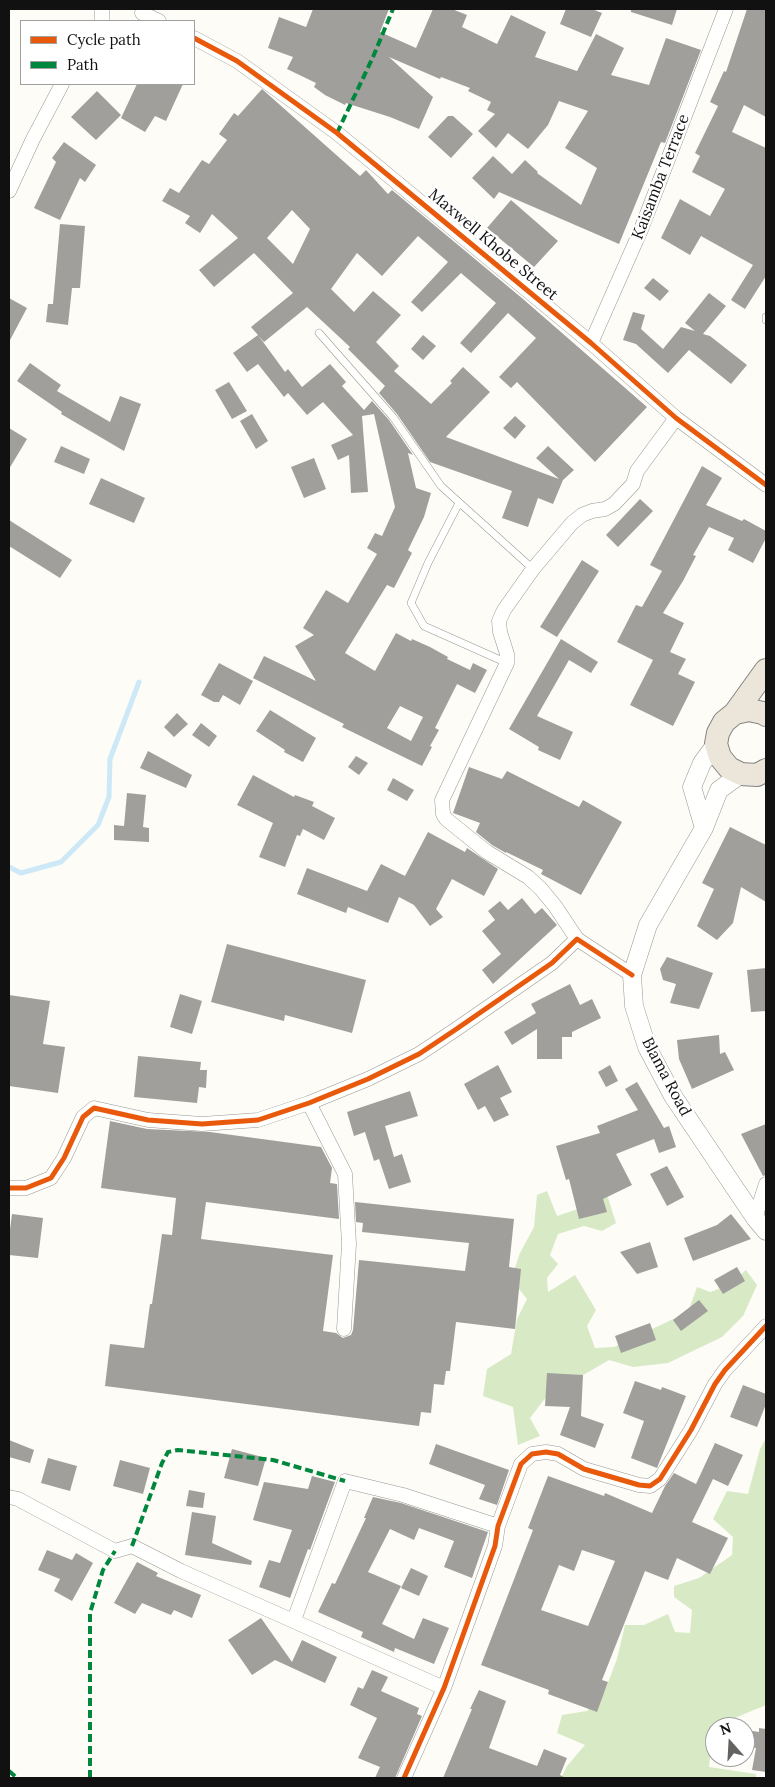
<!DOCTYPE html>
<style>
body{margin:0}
#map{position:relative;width:775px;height:1787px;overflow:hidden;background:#fdfcf7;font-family:Lora,serif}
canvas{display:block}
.frame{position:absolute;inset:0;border:10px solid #111;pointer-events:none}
.legend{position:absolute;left:20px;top:20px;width:175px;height:65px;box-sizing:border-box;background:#fff;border:1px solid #a0a0a0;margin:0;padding:6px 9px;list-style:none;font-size:15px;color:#111}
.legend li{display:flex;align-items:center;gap:10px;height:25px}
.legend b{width:25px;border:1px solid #a0a0a0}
.north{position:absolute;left:705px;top:1717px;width:50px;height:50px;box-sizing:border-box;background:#fff;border:1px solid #a0a0a0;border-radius:50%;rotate:341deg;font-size:14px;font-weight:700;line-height:20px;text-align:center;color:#111}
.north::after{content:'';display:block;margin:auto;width:18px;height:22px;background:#646362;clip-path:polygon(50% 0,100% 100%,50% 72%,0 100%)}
</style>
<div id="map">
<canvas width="775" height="1787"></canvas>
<div class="frame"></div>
<ul class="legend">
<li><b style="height:6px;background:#e8590c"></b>Cycle path</li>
<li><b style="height:6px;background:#00873e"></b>Path</li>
</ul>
<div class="north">N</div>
</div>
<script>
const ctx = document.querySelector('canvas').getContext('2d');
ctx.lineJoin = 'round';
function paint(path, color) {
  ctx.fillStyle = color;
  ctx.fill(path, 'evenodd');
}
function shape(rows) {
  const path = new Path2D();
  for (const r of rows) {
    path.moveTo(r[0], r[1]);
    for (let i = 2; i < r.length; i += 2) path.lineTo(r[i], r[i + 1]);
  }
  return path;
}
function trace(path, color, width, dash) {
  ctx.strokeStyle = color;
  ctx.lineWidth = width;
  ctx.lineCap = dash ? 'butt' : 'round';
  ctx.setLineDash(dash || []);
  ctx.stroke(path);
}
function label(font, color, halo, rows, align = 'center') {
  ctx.font = font + ' Lora,serif';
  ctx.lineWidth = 5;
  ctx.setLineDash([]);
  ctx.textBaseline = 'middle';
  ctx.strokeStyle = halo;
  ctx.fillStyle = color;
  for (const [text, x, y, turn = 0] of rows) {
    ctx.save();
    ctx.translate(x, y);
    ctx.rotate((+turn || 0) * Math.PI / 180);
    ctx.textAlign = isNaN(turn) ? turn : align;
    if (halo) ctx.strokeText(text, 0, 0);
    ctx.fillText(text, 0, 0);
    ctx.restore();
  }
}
const forest = shape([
 [603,1182,616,1223,602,1231,584,1226,558,1234,550,1255,558,1264,547,1278,548,1292,575,1275,596,1310,587,1326,595,1348,614,1347,688,1312,697,1287,710,1292,727,1286,746,1270,757,1285,743,1316,722,1337,668,1363,633,1367,609,1360,573,1381,553,1388,530,1418,540,1436,518,1445,513,1407,483,1396,487,1369,511,1354,517,1319,527,1299,511,1279,520,1253,534,1227,537,1195,547,1191,557,1216,581,1208],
 [766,1438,766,1705,713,1727,709,1767,756,1774,756,1778,561,1778,567,1766,585,1745,557,1733,562,1715,587,1711,604,1693,617,1659,625,1625,644,1625,668,1614,675,1632,690,1633,692,1610,674,1597,674,1586,699,1578,732,1555,733,1537,713,1519,727,1491,748,1494,760,1449]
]);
const stream = shape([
 [9,867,21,873,61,862,98,825,109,797,110,759,139,682]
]);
const building = shape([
 [313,9,389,9,380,32,416,48,433,9,452,9,467,15,462,27,497,44,511,15,546,32,535,57,577,71,596,34,624,48,611,75,649,85,666,38,701,50,665,143,661,142,619,244,499,192,494,199,472,178,493,156,512,174,525,160,538,172,537,173,581,205,597,168,565,148,588,111,559,101,548,125,528,149,508,133,496,148,478,131,495,114,487,110,491,102,468,91,470,88,441,77,440,79,389,57,433,97,419,129,390,117,346,103,345,105,325,95,314,87,316,83,287,69,293,57,268,48,279,17,306,27],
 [566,9,592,9,602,13,591,37,560,24],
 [631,9,677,9,672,25,631,12],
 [747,9,766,9,766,117,744,105,732,132,766,148,766,276,745,309,731,300,753,265,701,236,690,255,661,238,680,199,710,216,725,189,692,172,700,156,695,153,718,106,710,102,724,71,726,72],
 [137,84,183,84,166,121,155,116,145,132,121,118],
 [262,89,360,176,366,170,388,194,392,190,523,299,647,407,595,462,517,382,511,388,499,377,536,338,508,313,471,353,460,343,496,303,461,273,422,312,411,302,448,262,418,236,382,276,357,253,331,289,354,312,373,291,401,315,376,342,399,366,394,371,431,404,452,383,450,381,463,367,490,392,446,437,559,479,536,458,548,446,574,470,563,480,553,504,538,498,528,527,502,518,512,491,430,462,397,414,379,393,385,386,348,349,350,347,307,307,264,342,251,327,293,293,254,253,214,287,199,270,238,238,212,214,200,233,185,223,190,216,162,201,170,188,179,193,202,160,209,164,227,140,219,134,234,113,238,116],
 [292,210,310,229,293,264,267,238],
 [97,91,121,115,96,140,71,117],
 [448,116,453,116,473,134,451,158,428,137],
 [64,142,96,165,85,182,80,178,60,220,34,208,56,162,52,158],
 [511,200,558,241,534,267,487,228],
 [60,224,85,226,80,288,72,288,68,325,46,322,48,304,53,304],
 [653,278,669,291,660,301,644,288],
 [709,293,726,306,703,334,710,336,747,365,731,384,689,350,668,373,636,344,623,340,633,312,645,315,641,329,663,349,681,327,695,331,685,323],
 [9,298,27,308,9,342],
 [258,335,285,372,288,369,302,387,330,364,346,382,342,386,364,410,372,401,389,420,413,455,408,453,416,488,431,493,424,517,408,550,412,553,394,588,387,585,345,653,375,671,396,633,411,641,412,639,430,647,448,657,447,659,470,670,473,663,487,670,475,693,457,684,435,728,439,730,430,746,432,747,422,766,342,727,344,724,253,678,264,656,316,681,295,646,314,635,303,628,326,590,348,603,377,554,367,548,375,533,382,536,395,507,374,414,362,416,368,492,351,493,349,455,338,460,331,445,353,435,323,402,307,415,288,393,284,397,258,364,247,372,233,353],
 [400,706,423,717,411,741,387,728],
 [423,335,436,346,423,360,411,349],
 [30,363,61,385,57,391,110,422,120,396,141,404,124,451,61,414,62,412,17,381],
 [229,382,247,411,232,419,215,390],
 [252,414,268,441,256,449,240,421],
 [515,416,526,426,515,439,503,428],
 [9,428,27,439,9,469],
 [61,446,90,459,84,474,54,462],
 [314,458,326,489,304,498,291,467],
 [702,466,722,478,706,505,742,521,744,519,766,531,766,538,753,563,728,550,734,538,709,527,693,555,696,556,683,581,663,613,684,623,670,652,686,659,678,674,695,682,673,726,630,705,653,660,617,642,636,605,642,607,662,571,650,565],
 [101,478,145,498,134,523,89,504],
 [640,499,653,511,618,547,606,535],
 [9,520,72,560,60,578,9,546],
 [582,560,599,571,557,637,540,627],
 [561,639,598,662,591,673,569,660,537,716,573,732,560,760,538,750,539,747,509,729],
 [219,663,253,681,240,705,223,695,219,702,214,702,201,695],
 [270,710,316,738,303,762,284,752,285,750,256,731],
 [177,713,188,724,174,737,164,727],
 [201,723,217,736,209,747,192,735],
 [148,751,192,775,186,788,140,768],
 [356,756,368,763,359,775,348,767],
 [469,767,502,779,507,771,579,807,583,800,622,822,581,895,541,874,543,870,506,852,506,853,492,845,476,832,480,823,453,813],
 [253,775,294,797,295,795,314,802,312,806,335,818,324,840,303,829,300,836,297,835,285,867,259,857,273,823,237,805],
 [393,778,414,790,407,801,387,790],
 [127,793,146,795,143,827,149,828,149,842,114,840,114,825,124,826],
 [730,827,766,845,766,902,741,887,733,923,717,940,697,926,714,889,702,883],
 [428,832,465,852,467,848,498,869,484,896,452,879,436,909,443,917,430,926,414,905,399,897,388,923,348,907,346,913,297,894,307,868,367,891,381,864,405,876],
 [522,898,535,914,542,908,557,925,493,984,482,970,501,954,482,931,495,920,488,911,500,901,508,910],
 [227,944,366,980,352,1033,285,1015,284,1021,211,1002],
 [667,957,713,973,699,1009,670,1003,676,984,663,980,660,969],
 [766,968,766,1011,751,1012,747,970],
 [570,984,580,1005,592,999,601,1018,572,1032,572,1037,562,1037,562,1059,537,1059,537,1029,512,1045,504,1032,536,1013,531,1004],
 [180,994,202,1001,192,1034,170,1027],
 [9,995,50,1001,43,1044,65,1047,58,1093,9,1086],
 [719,1035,720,1054,725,1052,734,1070,692,1089,679,1059,677,1040],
 [138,1056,201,1062,200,1070,207,1070,206,1088,199,1087,197,1103,134,1097],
 [498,1065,512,1092,500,1098,509,1115,494,1122,485,1106,478,1110,464,1084],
 [610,1065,618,1081,606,1087,598,1072],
 [637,1082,664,1128,669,1126,676,1147,659,1153,654,1139,616,1154,632,1185,603,1199,607,1212,579,1219,569,1179,566,1180,556,1146,600,1133,597,1126,638,1110,625,1089],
 [410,1091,418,1116,385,1126,394,1157,402,1154,411,1182,389,1189,379,1159,374,1161,365,1132,354,1136,347,1112],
 [110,1121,147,1129,210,1132,321,1147,332,1168,330,1183,337,1184,339,1219,206,1202,201,1239,333,1255,323,1331,336,1333,343,1338,351,1335,353,1330,359,1260,465,1271,469,1243,362,1232,363,1223,356,1222,355,1202,514,1219,509,1267,521,1269,515,1329,456,1322,450,1371,446,1371,444,1385,434,1384,431,1413,421,1412,419,1426,105,1386,110,1344,144,1348,150,1304,152,1304,162,1234,172,1235,176,1198,101,1188],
 [766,1124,766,1175,763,1176,741,1134],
 [667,1166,684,1197,667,1206,650,1174],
 [12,1214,43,1218,38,1258,9,1255,9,1237],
 [731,1214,751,1239,693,1261,684,1238,717,1225],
 [650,1242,658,1267,637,1274,620,1252],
 [737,1267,745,1281,723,1294,714,1280],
 [699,1300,708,1311,681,1331,673,1320],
 [650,1323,656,1340,621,1353,615,1336],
 [547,1373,583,1375,581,1416,604,1424,595,1448,560,1435,570,1407,545,1406],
 [635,1381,661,1390,662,1387,686,1396,657,1468,631,1458,644,1421,623,1413],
 [743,1385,766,1394,766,1404,757,1427,730,1417],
 [9,1440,34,1450,30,1463,9,1457],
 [715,1443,743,1455,728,1486,713,1479,692,1522,728,1538,710,1574,677,1558,668,1580,645,1571,602,1680,608,1682,597,1712,548,1694,549,1690,481,1665,533,1530,528,1528,548,1476,604,1496,605,1493,652,1513,665,1486,674,1473,696,1484],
 [582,1550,615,1561,588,1626,541,1610,559,1565,574,1571],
 [436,1444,509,1470,497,1505,479,1499,485,1485,429,1464],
 [232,1449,266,1458,258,1486,224,1478],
 [48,1458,77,1466,70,1491,41,1483],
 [120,1460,150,1468,143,1494,113,1486],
 [312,1476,335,1482,310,1550,308,1549,290,1598,259,1587,269,1560,280,1563,292,1530,253,1520,264,1482,308,1489],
 [189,1490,205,1493,203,1508,186,1506],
 [373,1497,401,1503,488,1532,472,1578,444,1567,454,1541,419,1528,414,1540,390,1529,368,1572,401,1586,382,1624,414,1639,423,1618,449,1628,434,1664,395,1648,394,1652,361,1637,363,1632,318,1612,332,1583,335,1584,366,1518,364,1518],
 [192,1512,216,1516,212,1543,252,1561,251,1565,185,1555],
 [47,1550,72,1560,76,1553,93,1563,72,1601,54,1591,60,1579,38,1570],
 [137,1562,158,1573,156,1576,201,1595,192,1618,174,1610,171,1615,142,1603,135,1614,114,1603],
 [411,1568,428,1576,419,1596,401,1588],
 [261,1618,292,1662,302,1640,337,1657,325,1683,275,1660,252,1675,228,1640],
 [372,1670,388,1677,381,1691,419,1708,417,1714,422,1716,395,1778,375,1778,380,1767,358,1758,377,1718,350,1705,358,1687,363,1689],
 [479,1690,506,1701,489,1748,537,1766,544,1749,567,1758,560,1775,566,1778,443,1778,472,1709,470,1709],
 [759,1728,766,1729,766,1772,752,1770,756,1748,745,1746,747,1730,759,1732]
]);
const service = shape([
 [766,317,766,320],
 [319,333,393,417,441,486,533,569],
 [459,503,428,563,411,603,424,626,507,663]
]);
const minor = shape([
 [102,9,102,21],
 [142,13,159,21],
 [194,38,237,61,337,133,591,343,676,418,766,485],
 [9,191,33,139,62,84],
 [591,343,640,232,726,9],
 [577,939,555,906,541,889,528,877,487,852,446,819,443,814,442,800,507,663,507,654,500,632,499,621,504,610,533,569,572,523,582,515,592,511,605,509,614,504,633,484,637,471,676,418],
 [309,1103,345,1174,349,1244,344,1329],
 [9,1188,26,1188,51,1178,64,1158,83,1117,94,1108,148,1120,202,1124,258,1120,309,1103,368,1079,419,1054,455,1030,552,963,577,939,632,975],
 [755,1218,766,1184],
 [9,1497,18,1499,115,1551,132,1546,181,1571,444,1688],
 [294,1620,345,1481,403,1495,498,1526],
 [404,1778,444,1688,495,1546,498,1526,521,1464,532,1454,546,1452,558,1454,584,1469,639,1485,650,1486,660,1479,691,1430,715,1384,725,1370,766,1326]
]);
const tertiary = shape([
 [741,774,719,790,704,828,648,925,632,975,634,1006,647,1047,673,1096,755,1218,766,1231],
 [704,828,692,787,702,763,716,744]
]);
const trunk = shape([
 [735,713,766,670],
 [766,715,763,713,749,710,735,713,724,722,718,733,716,744,720,757,729,768,741,774,757,775,766,770]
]);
const quiet = shape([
 [337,133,373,57,393,9],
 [132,1546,162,1463,168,1452,178,1450,273,1460,345,1481],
 [9,1771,17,1778],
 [90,1778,90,1613,103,1570,115,1551]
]);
const cycleway = shape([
 [194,38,237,61,337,133,591,343,676,418,766,485],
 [9,1188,26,1188,51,1178,64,1158,83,1117,94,1108,148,1120,202,1124,258,1120,309,1103,368,1079,419,1054,455,1030,552,963,577,939,632,975],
 [404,1778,444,1688,495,1546,498,1526,521,1464,532,1454,546,1452,558,1454,584,1469,639,1485,650,1486,660,1479,691,1430,715,1384,725,1370,766,1326]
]);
const streetNames = [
 ["Kaisamba Terrace",661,177,-69],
 ["Maxwell Khobe Street",493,245,40],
 ["Blama Road",666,1077,62]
];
paint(forest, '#d8eac5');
trace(stream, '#cde8f7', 5);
paint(building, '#a19f9c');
trace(service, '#979795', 8);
trace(minor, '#979795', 15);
trace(tertiary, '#979795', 19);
trace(trunk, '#858482', 24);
trace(service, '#fffffe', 7);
trace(minor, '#fffffe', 14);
trace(tertiary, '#fffffe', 18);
trace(trunk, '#ece5da', 22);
trace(quiet, '#00873e', 4, [8, 4]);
trace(cycleway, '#e8590c', 5);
label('16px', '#111', '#fff', streetNames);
</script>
